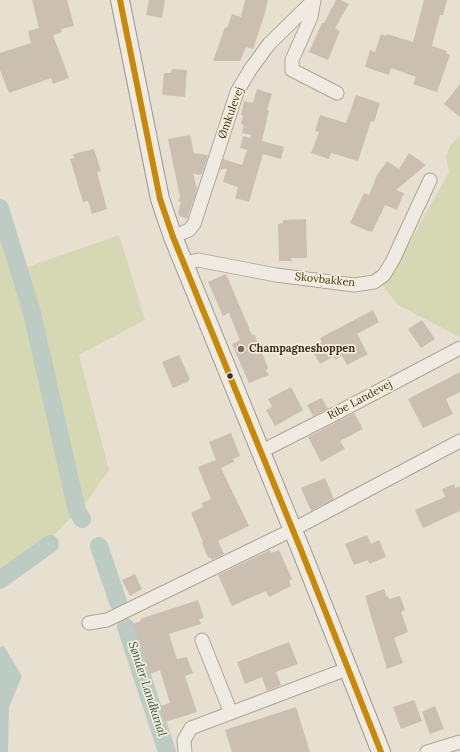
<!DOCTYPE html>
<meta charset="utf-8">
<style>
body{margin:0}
canvas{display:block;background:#e7e0d1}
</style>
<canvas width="460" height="752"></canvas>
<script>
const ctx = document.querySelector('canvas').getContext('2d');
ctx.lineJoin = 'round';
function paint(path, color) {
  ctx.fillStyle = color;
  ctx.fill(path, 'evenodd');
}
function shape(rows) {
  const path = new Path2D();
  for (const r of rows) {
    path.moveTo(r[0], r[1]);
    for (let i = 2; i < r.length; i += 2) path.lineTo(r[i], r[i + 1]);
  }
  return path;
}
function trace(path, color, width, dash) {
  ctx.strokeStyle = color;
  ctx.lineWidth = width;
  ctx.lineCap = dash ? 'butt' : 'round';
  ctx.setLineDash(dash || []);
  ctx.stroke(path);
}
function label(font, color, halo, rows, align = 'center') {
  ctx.font = font + ' Lora,serif';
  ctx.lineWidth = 3.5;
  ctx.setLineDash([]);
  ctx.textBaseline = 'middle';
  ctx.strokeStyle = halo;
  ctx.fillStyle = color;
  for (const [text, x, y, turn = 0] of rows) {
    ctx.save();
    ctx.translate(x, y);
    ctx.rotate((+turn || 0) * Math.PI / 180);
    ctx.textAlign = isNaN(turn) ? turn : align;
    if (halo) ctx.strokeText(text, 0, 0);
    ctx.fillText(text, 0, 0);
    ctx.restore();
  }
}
const green = shape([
 [460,135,460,337,398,305,383,286,391,276,449,172,446,156,450,146],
 [0,200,22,269,119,235,145,320,79,355,109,470,88,500,57,532,0,572]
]);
const water = shape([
 [4,646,22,676,9,707,8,752,0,752,0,647]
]);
const canal = shape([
 [0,208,32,313,77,511,82,519],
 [99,546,118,602],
 [0,580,50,544],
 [126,627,167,752]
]);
const building = shape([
 [32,0,67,0,74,26,61,29,62,32,60,33,53,35,69,78,53,84,51,78,9,93,0,70,0,53,31,43,28,31,39,28],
 [149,0,165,0,162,18,146,15],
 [245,0,268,0,264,16,253,49,246,47,240,61,213,61,225,27,227,28,232,14,241,17],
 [336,0,341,0,349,4,335,28,340,31,328,60,309,52,322,23,324,23],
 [424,0,447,0,443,15,440,15,432,46,447,51,446,53,450,55,437,92,413,84,416,77,391,68,389,75,365,67,370,50,375,52,381,34,386,36,387,34,413,42],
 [172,69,187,70,185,97,162,95,164,73,171,73],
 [460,84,460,117,444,104],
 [257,89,272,94,267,110,269,110,262,141,284,147,281,159,263,154,249,202,235,198,238,187,223,182,227,168,220,170,223,159,242,165,247,150,240,148,243,136,250,138,251,135,242,133,244,125,241,124,243,115,241,115,244,101,253,103],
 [356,95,380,103,374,122,371,121,358,161,331,153,329,159,311,153,319,132,315,131,320,115,346,123],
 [190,135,194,153,208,155,202,174,198,175,193,173,197,190,187,219,178,215,179,213,178,213,181,202,178,201,180,197,168,139],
 [94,149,101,171,97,172,107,209,92,214,88,201,83,202,70,159,74,158,73,154],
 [409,153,426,165,396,190,404,193,397,210,385,205,372,232,370,231,370,232,350,223,364,193,369,195,377,175,387,161,399,169],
 [306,219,307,258,291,258,292,261,279,261,278,224,283,223,283,220],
 [226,274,252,335,254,334,268,367,266,371,269,375,249,383,232,344,240,340,229,313,223,316,208,282],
 [373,310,379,322,357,334,368,354,347,365,342,356,335,360,333,357,320,364,311,348,322,342,320,338],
 [422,320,435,339,421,348,408,329],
 [179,355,190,379,188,380,189,381,173,388,162,362],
 [460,372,460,392,446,399,453,414,423,428,408,399],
 [291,387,303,410,275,426,266,410,272,407,268,399],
 [322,398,328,409,313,416,307,405],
 [354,413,363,429,340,441,345,449,321,462,308,437],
 [231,433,240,456,233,459,234,462,221,468,249,526,218,541,224,554,212,560,210,557,208,558,202,543,203,542,191,513,203,507,202,503,211,499,198,467,216,460,209,442],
 [325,478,334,499,311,511,301,488],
 [454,484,455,488,460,486,460,511,423,528,415,510,445,497,442,489],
 [367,535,371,544,379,540,386,557,369,564,368,560,354,565,345,544],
 [270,550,271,553,279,550,292,579,289,581,291,586,269,597,266,591,232,606,218,575],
 [135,574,142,589,130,596,122,580],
 [384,589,387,597,388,596,389,599,400,596,405,610,401,612,408,632,394,638,403,663,387,669,365,596],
 [198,600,204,618,199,619,201,624,169,634,177,659,187,657,193,673,185,676,197,712,165,722,160,706,170,703,160,670,150,674,133,624,141,621,140,619],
 [289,642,298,664,276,672,281,685,267,691,262,677,245,684,237,662],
 [414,700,422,721,401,729,393,707],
 [435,706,444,729,430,734,422,712],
 [296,707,310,752,232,752,225,730]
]);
const street = shape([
 [314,0,311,17,292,60,292,70,337,93],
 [173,237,189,230,194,224,237,92,250,70,269,44,314,0],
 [184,263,198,260,276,275,354,285,374,282,384,275,393,260,430,180],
 [260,452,331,416,460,348],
 [89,623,107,620,292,530,460,441],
 [202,640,231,713],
 [185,752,184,740,191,728,347,669],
 [427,752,460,742]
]);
const secondary = shape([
 [120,0,160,199,173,237,301,550,381,752]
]);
const bus1 = shape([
 [120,0,160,199,173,237,301,550,381,752]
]);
const markers = [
 [241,349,4,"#786c5e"],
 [230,376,3.5,"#3d2e20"]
];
const streetNames = [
 ["Ømkulevej",231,113,-70],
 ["Skovbakken",325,280,6],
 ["Ribe Landevej",360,400,-28]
];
const poiNames = [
 ["Champagneshoppen",249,349]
];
const waterNames = [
 ["Sønder Landkanal",147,689,72]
];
paint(green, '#d6d7b3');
paint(water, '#bcccc2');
trace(canal, '#bcccc2', 18);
paint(building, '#cbbfb2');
trace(street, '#ada599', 15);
trace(secondary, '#9c958a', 20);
trace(street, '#efebe3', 13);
trace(secondary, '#efebe3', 18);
trace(bus1, '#c88808', 6);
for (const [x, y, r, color] of markers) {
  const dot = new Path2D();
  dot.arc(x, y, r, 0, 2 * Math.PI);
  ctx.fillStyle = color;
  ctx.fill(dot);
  trace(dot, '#f7eed8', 1.5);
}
label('11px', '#3d2e20', '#f7eed8', streetNames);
label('bold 11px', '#3d2e20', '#f7eed8', poiNames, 'left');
label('italic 12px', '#2f5d5a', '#f7eed8', waterNames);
</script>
